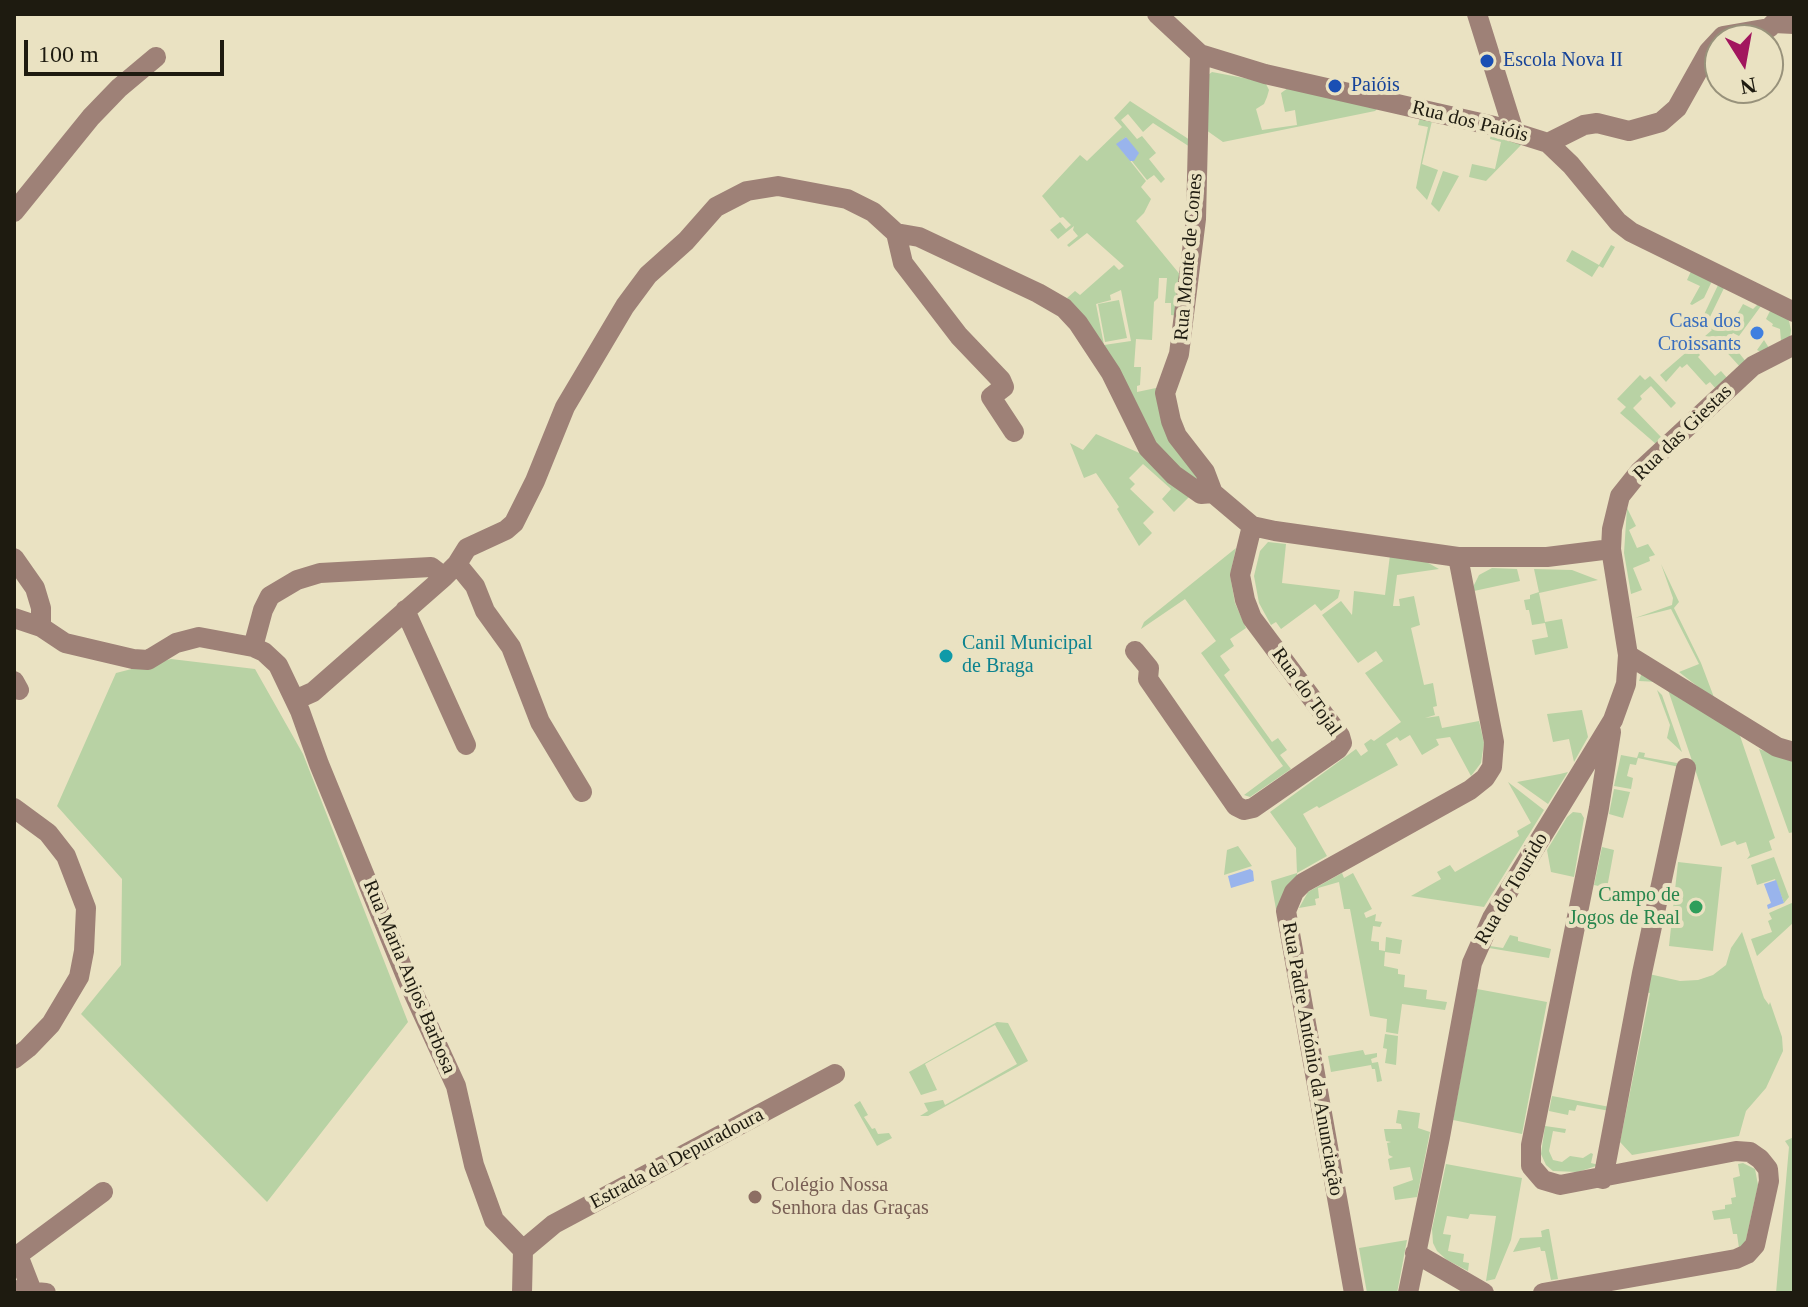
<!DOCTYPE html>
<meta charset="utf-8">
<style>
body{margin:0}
#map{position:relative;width:1808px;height:1307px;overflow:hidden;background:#eae2c2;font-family:Georgia,serif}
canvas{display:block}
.frame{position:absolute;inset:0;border:16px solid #1e1b10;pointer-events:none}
.north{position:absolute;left:1704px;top:24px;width:80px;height:80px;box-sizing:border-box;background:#eae2c2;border:2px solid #98927b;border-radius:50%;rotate:169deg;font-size:22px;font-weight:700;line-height:32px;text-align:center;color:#1e1b10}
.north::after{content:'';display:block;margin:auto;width:28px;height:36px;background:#a2165e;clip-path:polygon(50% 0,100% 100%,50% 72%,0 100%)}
.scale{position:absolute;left:24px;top:40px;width:200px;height:36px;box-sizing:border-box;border:4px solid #1e1b10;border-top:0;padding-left:10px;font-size:24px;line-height:28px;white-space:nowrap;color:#1e1b10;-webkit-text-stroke:6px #eae2c2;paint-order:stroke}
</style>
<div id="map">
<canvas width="1808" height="1307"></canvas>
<div class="frame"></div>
<div class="north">N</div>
<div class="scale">100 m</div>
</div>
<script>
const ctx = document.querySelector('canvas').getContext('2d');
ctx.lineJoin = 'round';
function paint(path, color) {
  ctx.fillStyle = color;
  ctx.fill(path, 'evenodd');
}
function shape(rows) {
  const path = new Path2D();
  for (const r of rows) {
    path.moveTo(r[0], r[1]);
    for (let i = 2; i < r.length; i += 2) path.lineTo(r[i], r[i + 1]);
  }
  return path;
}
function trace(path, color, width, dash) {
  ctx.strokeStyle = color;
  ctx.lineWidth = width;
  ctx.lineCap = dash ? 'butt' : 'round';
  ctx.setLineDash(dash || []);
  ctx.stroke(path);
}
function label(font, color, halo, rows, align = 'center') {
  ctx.font = font + ' Georgia,serif';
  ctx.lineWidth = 8;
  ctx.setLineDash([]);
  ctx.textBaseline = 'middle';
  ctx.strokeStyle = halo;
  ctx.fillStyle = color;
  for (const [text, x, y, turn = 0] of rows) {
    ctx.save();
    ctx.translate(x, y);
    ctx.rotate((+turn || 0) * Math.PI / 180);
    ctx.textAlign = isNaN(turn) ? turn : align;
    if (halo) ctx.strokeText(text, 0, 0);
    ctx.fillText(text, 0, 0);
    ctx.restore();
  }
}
const green = shape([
 [1212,72,1265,82,1269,90,1267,97,1264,104,1256,109,1262,130,1297,125,1295,110,1285,112,1281,93,1288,88,1378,108,1375,111,1223,142,1206,130,1208,75],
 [1130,101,1190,140,1190,147,1153,123,1143,132,1128,114,1121,120,1137,139,1142,136,1156,153,1149,159,1165,179,1161,183,1154,175,1147,180,1131,160,1137,155,1126,137,1117,144,1146,181,1141,187,1151,199,1144,213,1136,221,1182,277,1178,316,1171,315,1171,303,1165,303,1167,278,1159,278,1158,298,1154,302,1152,340,1136,339,1134,367,1141,367,1140,385,1137,386,1137,392,1156,388,1201,475,1195,480,1165,459,1067,298,1075,291,1080,295,1114,265,1119,270,1124,266,1087,233,1069,247,1067,245,1078,236,1073,230,1074,226,1058,239,1050,230,1060,222,1066,229,1071,225,1063,217,1060,218,1042,196,1080,155,1087,161,1122,127,1114,118],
 [1121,290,1131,341,1104,345,1096,304,1111,300,1110,295],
 [1420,118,1432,121,1422,164,1438,170,1427,200,1416,188,1428,127,1418,125],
 [1491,134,1524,142,1486,181,1469,177,1472,164,1495,169,1501,142,1490,139],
 [1443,171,1459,176,1439,212,1431,204],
 [1611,245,1615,247,1603,268,1599,266,1592,277,1566,261,1572,250,1599,265],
 [1692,269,1712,281,1704,298,1692,305,1690,304,1700,286,1687,280],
 [1719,283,1725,286,1708,321,1728,331,1743,304,1753,309,1759,303,1761,306,1739,336,1733,333,1728,339,1747,363,1741,368,1712,336,1696,350,1700,355,1698,357,1715,376,1721,371,1728,379,1716,389,1710,382,1706,385,1687,364,1682,368,1680,366,1666,382,1660,375,1712,330,1700,323],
 [1119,300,1127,338,1105,342,1098,304],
 [1770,311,1784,316,1789,321,1791,330,1790,339,1763,353,1757,350,1764,340,1769,348,1781,341,1780,329,1772,326,1773,324,1766,319],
 [1640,375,1645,380,1650,376,1676,403,1671,408,1651,386,1640,396,1642,399,1633,408,1662,438,1656,444,1620,413,1626,407,1617,399],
 [1096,434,1144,455,1189,497,1174,512,1162,499,1171,489,1143,464,1129,478,1135,484,1130,489,1154,512,1143,523,1152,533,1139,546,1117,509,1119,507,1096,473,1084,478,1070,443,1083,450],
 [1627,508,1636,526,1629,530,1637,548,1648,544,1655,555,1649,557,1650,561,1633,568,1642,590,1631,594,1624,553],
 [1268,542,1286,544,1282,583,1340,590,1338,598,1321,611,1315,604,1281,629,1276,622,1271,625,1259,603,1254,576,1260,551],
 [1236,548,1230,575,1235,603,1246,628,1230,639,1234,646,1220,656,1230,670,1224,675,1272,742,1278,738,1287,750,1280,755,1291,769,1250,797,1244,795,1283,766,1201,653,1216,641,1185,599,1141,629,1144,622],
 [1390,555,1423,560,1439,569,1397,575,1393,606,1400,606,1399,599,1414,596,1420,625,1411,628,1424,685,1433,683,1437,706,1433,707,1435,715,1425,718,1439,716,1442,728,1479,721,1484,743,1481,763,1471,776,1450,737,1436,739,1439,745,1422,755,1410,735,1400,741,1397,737,1386,744,1398,765,1319,808,1317,806,1303,814,1327,856,1297,873,1297,878,1280,909,1276,909,1271,881,1297,873,1296,848,1270,812,1356,749,1361,756,1368,751,1364,744,1371,739,1374,741,1401,722,1365,673,1383,661,1376,651,1358,663,1322,615,1341,601,1352,615,1354,591,1385,595],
 [1661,564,1679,602,1674,608,1701,663,1715,700,1679,672,1699,664,1671,609,1635,618,1672,605,1673,598],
 [1492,568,1517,569,1520,581,1474,591,1474,585,1479,575],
 [1534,569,1572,570,1598,580,1539,593,1545,622,1562,619,1568,648,1535,655,1532,640,1548,637,1545,623,1532,625,1529,610,1526,610,1524,600,1530,599,1530,595,1539,592],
 [171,659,255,669,303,754,408,1022,267,1202,81,1014,121,965,122,879,57,806,116,673],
 [1648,674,1738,730,1775,838,1769,841,1772,850,1747,859,1750,855,1746,842,1737,845,1735,841,1721,846,1667,687,1658,682,1639,681,1641,675],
 [1657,690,1662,695,1682,752,1667,738,1670,725],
 [1582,710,1588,737,1574,762,1569,739,1553,742,1547,714],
 [1759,749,1794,761,1794,832,1789,833],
 [1639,752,1645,753,1644,757,1677,763,1679,767,1638,758,1636,765,1630,764,1627,776,1633,778,1631,789,1614,786,1621,755,1637,758],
 [1568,772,1548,804,1517,782,1560,774],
 [1508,782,1544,810,1484,907,1411,896,1441,879,1437,872,1450,865,1455,872,1519,836,1517,831,1531,823],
 [1614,789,1630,792,1623,818,1609,814],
 [1573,812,1581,813,1584,818,1574,877,1551,872,1547,850,1567,817],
 [1238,846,1252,866,1224,875,1227,850],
 [1602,847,1614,850,1607,888,1594,885],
 [1774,857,1789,897,1784,903,1775,879,1757,885,1751,865],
 [1678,862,1722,867,1713,951,1669,946],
 [1342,873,1344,878,1353,873,1372,909,1364,913,1366,918,1376,914,1375,921,1382,922,1380,927,1373,926,1371,941,1379,942,1379,950,1385,951,1386,937,1402,940,1400,954,1385,952,1384,966,1398,969,1398,974,1405,975,1404,987,1427,990,1426,999,1447,1002,1445,1010,1402,1004,1398,1034,1386,1032,1387,1019,1370,1016,1350,909,1344,909,1339,882,1318,888,1319,898,1315,899,1316,905,1299,908,1308,892],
 [1794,902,1794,922,1757,956,1751,939,1772,932,1768,921,1772,919,1769,913],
 [1742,932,1764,998,1769,1005,1770,1002,1782,1037,1783,1051,1766,1088,1746,1111,1739,1136,1632,1155,1620,1142,1650,993,1644,992,1649,974,1680,981,1698,980,1713,975,1726,965,1731,948],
 [1510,935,1518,937,1518,941,1551,949,1549,958,1489,948,1490,946,1503,948],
 [1477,989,1547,1002,1522,1134,1453,1120],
 [997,1022,1008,1023,1028,1061,928,1116,920,1116,928,1111,924,1103,943,1100,945,1105,1017,1064,995,1025,925,1064,937,1090,921,1095,909,1072],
 [1385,1034,1398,1036,1396,1065,1385,1063,1387,1049,1383,1048],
 [1363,1050,1365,1055,1377,1053,1377,1057,1371,1059,1372,1063,1378,1062,1382,1081,1377,1082,1375,1069,1372,1069,1371,1065,1331,1072,1328,1056],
 [1552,1096,1610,1107,1610,1111,1577,1105,1575,1111,1569,1110,1568,1115,1549,1111],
 [860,1101,868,1115,864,1117,872,1129,875,1128,878,1134,889,1133,892,1138,877,1146,854,1105],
 [1398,1110,1420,1113,1418,1128,1430,1132,1417,1197,1395,1200,1393,1187,1413,1180,1410,1167,1390,1170,1388,1159,1393,1157,1389,1155,1387,1143,1391,1142,1386,1141,1384,1129,1402,1129,1401,1124,1396,1123],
 [1545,1126,1566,1129,1565,1133,1553,1131,1549,1151,1553,1160,1562,1162,1570,1156,1583,1158,1591,1153,1593,1154,1591,1163,1599,1165,1578,1172,1553,1171,1546,1165,1541,1154],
 [1794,1137,1794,1293,1776,1293,1789,1147,1785,1141],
 [1743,1163,1755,1169,1758,1185,1745,1244,1739,1248,1737,1234,1733,1234,1730,1218,1714,1220,1712,1211,1725,1209,1725,1205,1732,1204,1731,1198,1736,1197,1733,1178,1740,1176,1738,1164],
 [1446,1164,1522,1178,1511,1240,1495,1279,1486,1281,1496,1216,1470,1214,1468,1219,1447,1216,1443,1234,1451,1235,1448,1251,1464,1254,1463,1262,1469,1263,1468,1271,1447,1260,1437,1251,1433,1243,1432,1229],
 [1547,1229,1549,1229,1558,1279,1551,1280,1545,1251,1541,1251,1540,1247,1513,1252,1520,1238,1542,1237,1541,1231],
 [1407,1240,1397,1293,1367,1293,1359,1248]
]);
const water = shape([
 [1126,137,1139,153,1134,161,1130,161,1116,144],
 [1250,869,1253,871,1254,881,1231,888,1228,876],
 [1776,880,1784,903,1768,909,1767,905,1771,903,1764,884]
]);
const minor = shape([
 [1157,14,1200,54,1265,74,1494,126,1548,143,1571,165,1618,222,1631,232,1794,312],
 [1477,14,1514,132],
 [1200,54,1196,219,1179,354,1165,393,1171,421,1177,436,1205,472,1213,493,1252,526,1275,531,1458,557,1547,557,1611,549],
 [1548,143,1584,125,1597,123,1629,131,1661,122,1677,108,1709,51,1723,36,1769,28,1774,23,1794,24],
 [14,212,91,117,119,88,156,57],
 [896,233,903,263,959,336,1001,380,1004,387,991,397,1014,432],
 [14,558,35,588,41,608,41,627],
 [457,564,475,586,485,611,511,647,540,722,582,792],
 [405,610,466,745],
 [14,618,41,627,65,643,133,659,148,660,176,643,199,637,253,647,264,652,278,665,300,711,319,764,407,979,456,1086,474,1165,494,1220,523,1250],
 [253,647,263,610,270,596,297,580,320,573,431,567,444,577],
 [1135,651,1149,668,1148,679,1236,806,1244,810,1253,808,1338,749,1342,743,1340,736,1252,618,1245,600,1240,575,1252,526],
 [1628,655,1777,747,1794,752],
 [14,681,19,690],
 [295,700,313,692,444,577,457,564,467,548,506,530,514,523,535,481,565,407,625,306,648,275,686,241,716,207,747,191,778,186,847,199,873,212,896,233,919,237,1038,293,1064,308,1078,323,1111,373,1148,448,1174,475,1201,494,1213,493],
 [14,808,48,833,66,856,86,908,84,951,79,977,51,1024,28,1048,14,1059],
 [1603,1179,1642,973,1686,768],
 [523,1250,554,1224,835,1074],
 [1415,1253,1484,1293],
 [18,1255,32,1291],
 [14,1258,103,1192],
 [14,1290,46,1293],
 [522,1293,523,1250],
 [1354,1293,1286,911,1294,892,1303,883,1470,790,1485,778,1492,767,1494,742,1458,557],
 [1408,1293,1440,1137,1472,963,1492,918,1613,720,1626,684,1628,655,1611,549,1612,529,1620,496,1640,471,1753,366,1794,345],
 [1543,1293,1736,1259,1747,1254,1755,1245,1769,1181,1768,1169,1760,1159,1750,1152,1736,1151,1560,1185,1543,1180,1531,1166,1531,1145,1599,808,1611,732]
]);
const markers = [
 [1487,61,8,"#1a4fb4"],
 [1335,86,8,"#1a4fb4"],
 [1757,333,8,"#3f7fe0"],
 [946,656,8,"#0f9aa8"],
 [1696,907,8,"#2e9e5b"],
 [755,1197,8,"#8d6e63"]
];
const transitNames = [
 ["Escola Nova II",1503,61],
 ["Paióis",1351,86]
];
const streetNames = [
 ["Rua dos Paióis",1470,122,14],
 ["Rua Monte de Cones",1189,257,-85],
 ["Rua das Giestas",1683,433,-44],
 ["Rua do Tojal",1306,692,54],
 ["Rua do Tourido",1512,889,-60],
 ["Rua Maria Anjos Barbosa",409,977,67],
 ["Rua Padre António da Anunciação",1312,1059,80],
 ["Estrada da Depuradoura",677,1159,-28]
];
const shopNames = [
 ["Casa dos",1741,322],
 ["Croissants",1741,345]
];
const cultureNames = [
 ["Canil Municipal",962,644],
 ["de Braga",962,667]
];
const leisureNames = [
 ["Campo de",1680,896],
 ["Jogos de Real",1680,919]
];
const educationNames = [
 ["Colégio Nossa",771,1186],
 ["Senhora das Graças",771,1209]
];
paint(green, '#b8d2a4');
paint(water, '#99b4ec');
trace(minor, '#9e8177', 20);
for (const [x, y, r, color] of markers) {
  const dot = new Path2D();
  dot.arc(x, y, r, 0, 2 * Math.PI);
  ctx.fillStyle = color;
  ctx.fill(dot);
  trace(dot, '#eae2c2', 3);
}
label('20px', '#164399', '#eae2c2', transitNames, 'left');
label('20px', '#1e1b10', '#eae2c2', streetNames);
label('20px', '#366cbe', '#eae2c2', shopNames, 'right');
label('20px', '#0d838f', '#eae2c2', cultureNames, 'left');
label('20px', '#27864d', '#eae2c2', leisureNames, 'right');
label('20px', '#785e54', '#eae2c2', educationNames, 'left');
</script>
